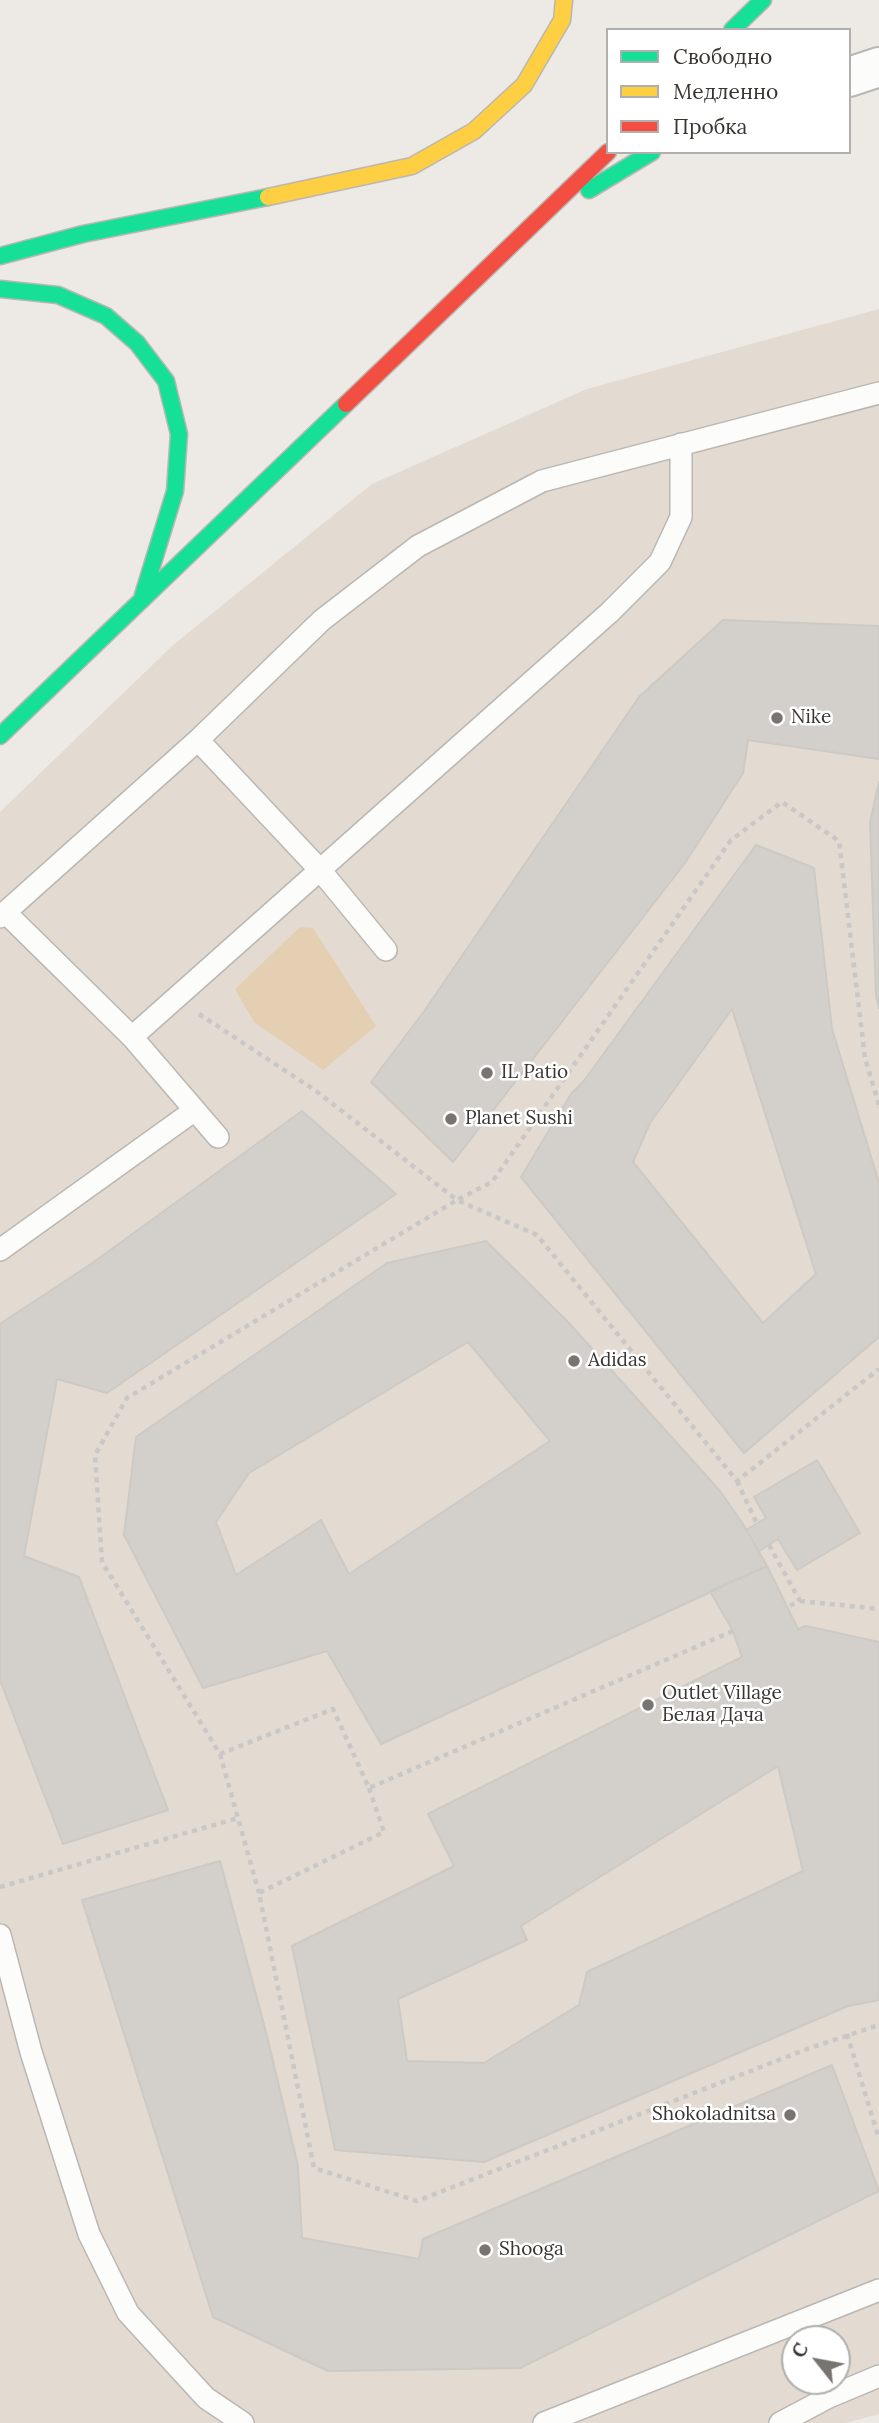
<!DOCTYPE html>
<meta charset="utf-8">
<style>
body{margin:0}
#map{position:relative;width:879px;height:2423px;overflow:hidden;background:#ede9e4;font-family:Lora,serif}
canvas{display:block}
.legend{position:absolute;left:606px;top:28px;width:245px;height:126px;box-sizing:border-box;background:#fff;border:2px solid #b0afad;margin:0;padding:9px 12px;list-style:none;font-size:21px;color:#393632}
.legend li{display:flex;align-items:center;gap:14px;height:35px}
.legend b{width:35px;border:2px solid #b0afad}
.north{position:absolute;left:781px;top:2325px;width:70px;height:70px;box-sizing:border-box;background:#fff;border:2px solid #b0afad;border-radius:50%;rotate:301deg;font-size:19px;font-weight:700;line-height:28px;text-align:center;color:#393632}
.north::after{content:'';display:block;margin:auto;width:24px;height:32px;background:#787570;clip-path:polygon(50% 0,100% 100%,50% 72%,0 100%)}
</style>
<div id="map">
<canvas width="879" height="2423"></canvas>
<ul class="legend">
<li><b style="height:9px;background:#16e098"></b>Свободно</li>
<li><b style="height:9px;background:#ffcf43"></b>Медленно</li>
<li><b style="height:9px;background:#f24e42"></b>Пробка</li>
</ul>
<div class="north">С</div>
</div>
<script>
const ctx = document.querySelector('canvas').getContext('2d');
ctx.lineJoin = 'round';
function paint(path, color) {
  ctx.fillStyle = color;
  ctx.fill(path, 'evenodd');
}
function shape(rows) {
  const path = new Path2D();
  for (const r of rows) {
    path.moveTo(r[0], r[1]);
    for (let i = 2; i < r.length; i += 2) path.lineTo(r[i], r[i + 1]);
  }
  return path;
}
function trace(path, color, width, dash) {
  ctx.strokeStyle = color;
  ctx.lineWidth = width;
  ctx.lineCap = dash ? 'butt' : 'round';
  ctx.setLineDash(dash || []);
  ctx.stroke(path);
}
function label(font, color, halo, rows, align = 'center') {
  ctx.font = font + ' Lora,serif';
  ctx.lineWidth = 5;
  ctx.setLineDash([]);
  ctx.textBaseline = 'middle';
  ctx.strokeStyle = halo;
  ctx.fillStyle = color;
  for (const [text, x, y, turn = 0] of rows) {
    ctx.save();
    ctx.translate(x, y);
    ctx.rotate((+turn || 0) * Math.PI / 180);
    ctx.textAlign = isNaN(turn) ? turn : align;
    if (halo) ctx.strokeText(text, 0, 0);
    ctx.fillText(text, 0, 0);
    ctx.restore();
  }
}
const built = shape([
 [879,309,879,2414,846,2423,0,2423,0,812,172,646,372,484,587,389],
 [795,2339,837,2339,837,2381,795,2381]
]);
const green = shape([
 [300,927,313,928,376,1026,323,1070,254,1022,235,989]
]);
const building = shape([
 [723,620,879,626,879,759,748,740,743,773,685,863,453,1162,371,1082,425,1010,639,697,723,620],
 [879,782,879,1008,876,996,870,822,879,782],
 [756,845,814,868,832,1029,879,1183,879,1337,744,1453,521,1177,571,1094,583,1082,756,845],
 [732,1009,816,1274,763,1323,633,1162,650,1123,732,1009],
 [302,1111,396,1194,107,1393,57,1379,24,1556,79,1577,168,1810,63,1844,0,1680,0,1324,91,1264,302,1111],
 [486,1241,569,1323,720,1491,743,1524,767,1566,381,1744,327,1651,203,1688,124,1535,136,1437,387,1263,486,1241],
 [468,1342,550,1441,349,1574,321,1520,236,1575,216,1522,249,1473,468,1342],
 [817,1460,860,1533,797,1570,778,1539,759,1551,746,1530,766,1518,754,1497,817,1460],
 [767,1566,798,1629,806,1626,879,1642,879,2000,848,2006,484,2162,335,2150,292,1946,454,1866,428,1814,742,1657,733,1631,710,1591,767,1566],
 [778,1766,803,1871,587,1972,579,2005,484,2063,407,2061,398,1999,527,1940,521,1926,778,1766],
 [220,1861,265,2028,298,2166,302,2238,419,2259,423,2239,832,2065,879,2191,520,2368,328,2371,213,2317,82,1900,220,1861]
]);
const path = shape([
 [199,1014,316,1091,457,1200,492,1182,731,840,782,802,839,841,865,1058,879,1105],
 [737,1481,757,1524],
 [769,1545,800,1601,787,1607],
 [800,1601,879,1609],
 [733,1631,369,1788,333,1709,220,1754,102,1562,95,1455,127,1398,457,1200,537,1235,737,1481,879,1369],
 [220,1754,259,1893],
 [369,1788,384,1832,259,1893,314,2168,417,2201,807,2049,879,2025],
 [0,1887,238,1818],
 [847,2034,879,2139]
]);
const lane = shape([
 [198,740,321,871,386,950],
 [5,912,132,1037,218,1137],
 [0,917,198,740,322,620,418,546,542,481,879,393],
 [132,1037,609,613,660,562,681,517,681,444],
 [0,1250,195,1110],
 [0,1935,31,2052,89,2234,128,2313,206,2398,243,2423],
 [544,2423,879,2290],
 [780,2423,829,2397,879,2376]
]);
const street = shape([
 [849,77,879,67]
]);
const fast = shape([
 [732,30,763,0],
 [589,190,652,152],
 [0,256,83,234,268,197],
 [0,289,58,295,106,316,137,343,166,381,179,434,175,491,143,595],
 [0,736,346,404]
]);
const slow = shape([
 [268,197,412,166,474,131,524,85,562,20,564,0]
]);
const jam = shape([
 [346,404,608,152]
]);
const markers = [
 [777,718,7,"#787570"],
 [487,1073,7,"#787570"],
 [451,1119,7,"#787570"],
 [574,1361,7,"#787570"],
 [648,1705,7,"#787570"],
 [790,2115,7,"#787570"],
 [485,2250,7,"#787570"]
];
const poiNames = [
 ["Nike",791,718],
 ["IL Patio",501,1073],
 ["Planet Sushi",465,1119],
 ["Adidas",588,1361],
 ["Outlet Village",662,1694],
 ["Белая Дача",662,1716],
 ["Shokoladnitsa",776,2115,"right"],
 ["Shooga",499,2250]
];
paint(built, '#e3dad1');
paint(green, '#e5cfb3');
paint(building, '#d3d0cc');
trace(building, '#cdc9c5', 2);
trace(lane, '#bab7b3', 24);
trace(street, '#bab7b3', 42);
trace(fast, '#bab7b3', 19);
trace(slow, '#bab7b3', 19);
trace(jam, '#bab7b3', 19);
trace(path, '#c9c8c6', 4.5, [5, 5]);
trace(lane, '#fcfcfb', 21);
trace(street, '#fcfcfb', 38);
trace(fast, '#16e098', 16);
trace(slow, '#ffcf43', 16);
trace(jam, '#f24e42', 16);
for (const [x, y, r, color] of markers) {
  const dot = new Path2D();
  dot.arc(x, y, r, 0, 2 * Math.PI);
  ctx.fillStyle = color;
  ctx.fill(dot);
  trace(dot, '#fff', 2.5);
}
label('19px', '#393632', '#fff', poiNames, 'left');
</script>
